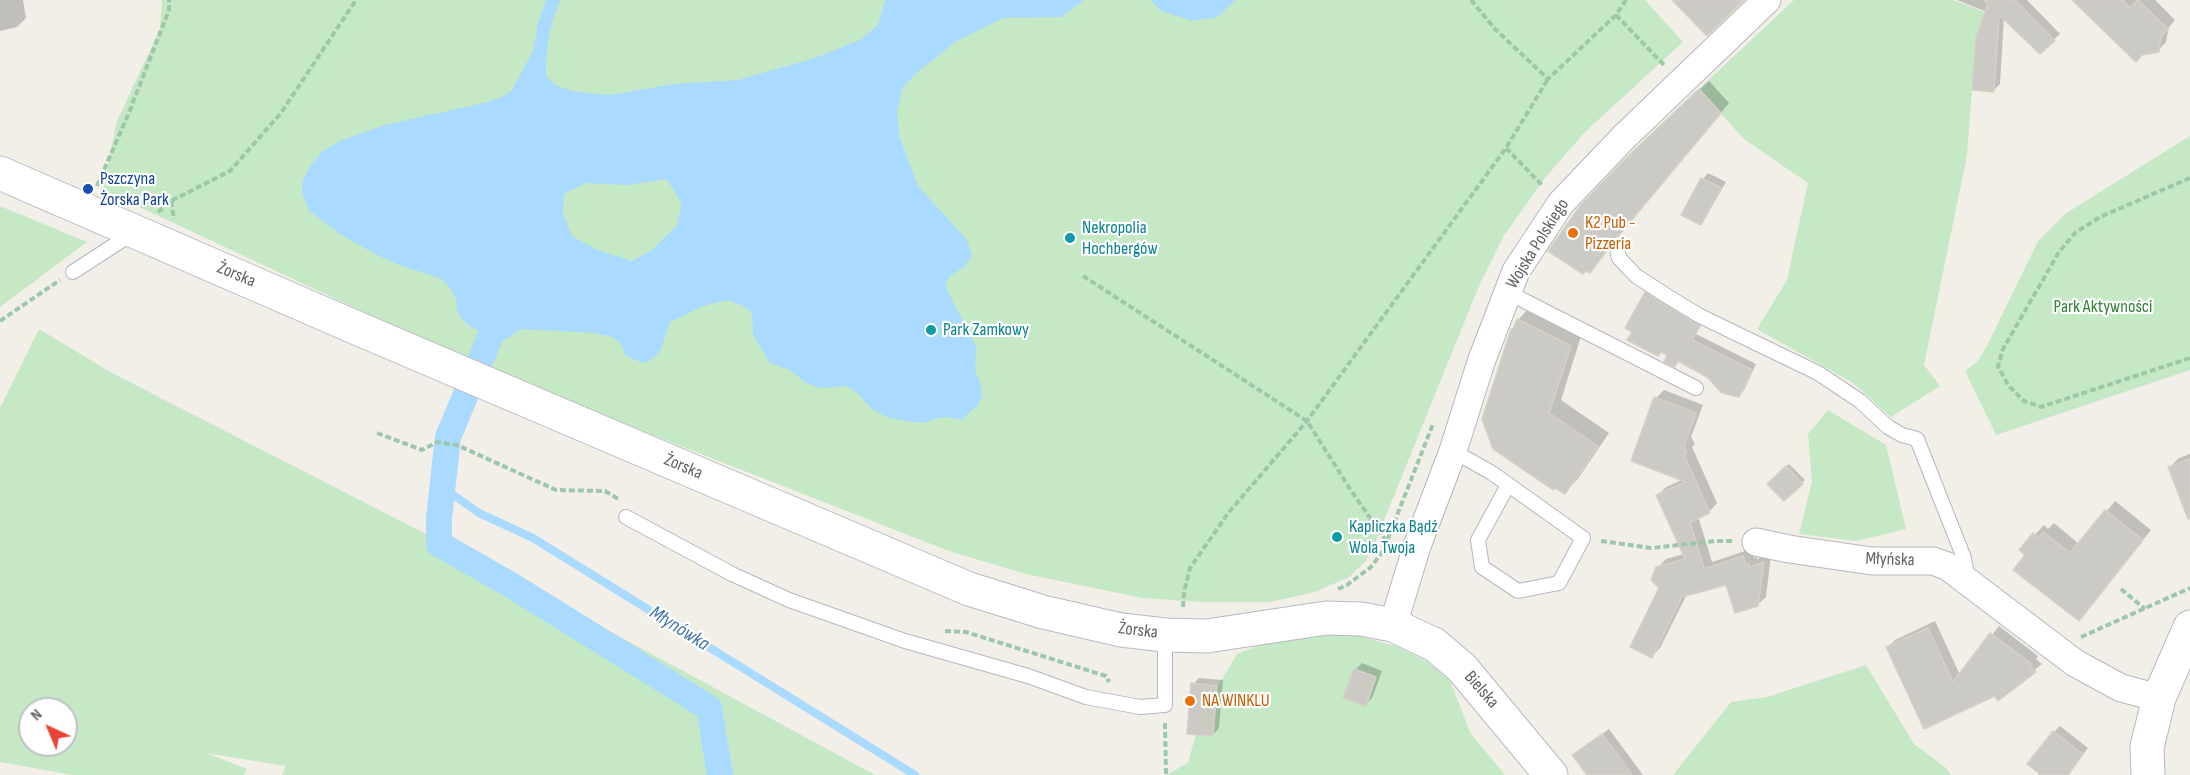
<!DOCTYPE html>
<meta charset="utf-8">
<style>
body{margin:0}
#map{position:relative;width:2190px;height:775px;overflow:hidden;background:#f1efe8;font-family:"Sofia Sans Condensed",sans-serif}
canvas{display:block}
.north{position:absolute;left:18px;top:697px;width:60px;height:60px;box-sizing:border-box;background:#fff;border:2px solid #bfc1c3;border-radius:50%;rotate:316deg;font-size:16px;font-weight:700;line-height:24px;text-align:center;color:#5f6368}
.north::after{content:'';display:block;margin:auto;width:21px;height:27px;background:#ea4335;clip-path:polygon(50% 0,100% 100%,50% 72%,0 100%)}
</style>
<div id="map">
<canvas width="2190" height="775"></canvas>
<div class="north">N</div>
</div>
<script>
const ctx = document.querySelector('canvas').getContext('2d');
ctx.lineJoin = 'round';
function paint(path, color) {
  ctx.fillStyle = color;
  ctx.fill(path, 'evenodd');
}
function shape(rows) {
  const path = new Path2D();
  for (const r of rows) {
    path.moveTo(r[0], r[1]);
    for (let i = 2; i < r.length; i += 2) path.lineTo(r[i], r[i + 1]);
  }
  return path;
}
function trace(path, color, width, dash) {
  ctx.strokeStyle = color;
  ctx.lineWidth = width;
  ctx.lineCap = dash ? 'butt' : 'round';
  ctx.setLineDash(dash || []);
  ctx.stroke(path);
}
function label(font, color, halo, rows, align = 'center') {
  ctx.font = font + ' "Sofia Sans Condensed",sans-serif';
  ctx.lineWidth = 4.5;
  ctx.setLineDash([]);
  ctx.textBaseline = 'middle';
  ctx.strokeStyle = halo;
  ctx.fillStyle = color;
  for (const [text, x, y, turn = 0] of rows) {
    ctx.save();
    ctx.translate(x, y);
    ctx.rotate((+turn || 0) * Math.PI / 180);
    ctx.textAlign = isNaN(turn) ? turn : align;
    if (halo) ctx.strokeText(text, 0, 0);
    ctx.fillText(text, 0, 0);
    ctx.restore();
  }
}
const green = shape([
 [162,0,1645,0,1683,42,1585,132,1545,178,1503,237,1479,286,1374,545,1365,562,1349,577,1315,592,1270,602,1203,602,1142,598,1026,574,949,551,494,373,103,190,117,121,160,29],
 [1794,0,1953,0,1985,12,1976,37,1967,155,1924,365,1940,386,1891,417,1853,383,1757,329,1787,280,1808,183,1744,139,1699,89],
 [2190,136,2190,370,1996,435,1965,371,1977,362,1987,346,2038,241,2065,214],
 [0,206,87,242,0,307],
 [39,329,112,373,506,575,875,775,282,775,286,766,206,753,247,769,244,775,73,775,0,762,0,408],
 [30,709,66,709,66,745,30,745],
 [1828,410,1886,445,1906,529,1856,541,1799,534,1812,481,1808,434],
 [1328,634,1359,636,1398,647,1426,661,1450,681,1471,734,1505,775,1166,775,1188,763,1201,715,1237,654,1265,643],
 [1866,665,1914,744,1946,768,1951,775,1673,775,1731,702,1767,697]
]);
const water = shape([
 [546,0,560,0,550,29,546,64,546,76,555,85,575,92,610,95,674,84,738,80,815,58,860,40,878,25,885,0,1084,0,1061,17,1003,18,957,41,915,74,903,88,897,111,899,136,918,186,967,240,972,256,964,267,950,276,946,282,947,290,976,347,975,370,980,383,982,398,977,406,961,420,949,417,938,418,923,423,906,421,887,417,872,409,856,392,847,386,821,388,806,383,790,370,770,363,753,335,752,313,742,305,726,300,704,306,670,322,660,351,650,361,643,363,626,356,621,344,613,337,595,333,521,329,505,340,472,328,462,319,457,310,456,299,450,288,443,280,431,275,399,265,375,254,340,234,309,211,302,192,303,181,310,166,323,151,342,140,385,125,488,102,504,96,512,90,533,51,538,24],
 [667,179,682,204,677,226,651,251,632,261,597,250,572,236,563,213,564,194,586,183,627,185],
 [1151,0,1236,0,1217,17,1193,21,1161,11]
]);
const shadow = shape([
 [0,0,23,0,26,18,17,27,0,31],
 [1957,0,2027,0,2060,34,2040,52,2004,17,2000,84,1994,90,1987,12],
 [2074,0,2155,0,2175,20,2169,27,2166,42,2158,51],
 [1709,81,1729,103,1589,272,1634,152],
 [1708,173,1726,182,1706,217,1701,223,1703,179],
 [1651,288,1704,321,1696,334,1756,364,1744,390,1739,396,1708,376,1680,360,1674,365,1646,293],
 [1530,307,1582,333,1561,400,1609,433,1577,480,1564,492,1515,327,1518,320],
 [1664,390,1703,405,1691,437,1695,444,1692,447,1717,503,1709,512,1698,516,1712,562,1751,549,1754,558,1757,557,1757,559,1771,555,1766,597,1757,605,1727,583,1687,594,1660,648,1651,657,1661,587,1657,568,1666,559,1684,554,1658,495,1666,487,1684,479,1656,398],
 [2190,454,2190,518,2170,467,2179,458],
 [1789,464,1805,480,1784,499,1769,484],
 [2115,501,2151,530,2079,619,2021,550,2044,525,2048,529,2054,523,2079,544],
 [1935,621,1960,675,1999,626,2038,656,2036,659,2042,664,1998,699,1996,694,1925,727,1888,647,1895,640],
 [1362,663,1382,671,1372,698,1366,704,1355,670],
 [1199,678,1223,680,1219,728,1213,735,1193,684],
 [2060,726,2088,748,2067,775,2038,775,2054,732],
 [1609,729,1643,775,1589,775,1574,755]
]);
const stream = shape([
 [442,487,479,513,533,538,915,775]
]);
const canal = shape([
 [491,335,448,437,439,518,439,544,511,585,709,708,720,775]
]);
const building = shape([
 [1672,0,1744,0,1707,36,1672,0],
 [1984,0,2015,0,2055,41,2040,54,1999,15,1994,92,1972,90,1976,37,1988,4,1984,0],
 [2072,0,2122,0,2130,8,2138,0,2168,29,2161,37,2159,52,2142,55,2136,62,2072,0],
 [1699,89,1721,113,1615,240,1611,243,1608,249,1590,273,1585,271,1583,274,1548,251,1580,206,1623,161,1699,89],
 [1701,178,1721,188,1701,225,1681,215,1701,178],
 [1645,292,1700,326,1692,340,1752,370,1739,397,1722,393,1707,377,1678,361,1675,367,1664,362,1667,355,1661,352,1658,356,1627,340,1632,332,1625,328,1645,292],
 [1517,319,1571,346,1549,413,1598,446,1565,494,1555,488,1553,490,1493,449,1482,419,1511,329,1513,329,1517,319],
 [1654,397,1696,413,1684,446,1687,454,1684,455,1710,513,1690,522,1704,569,1743,556,1746,565,1749,564,1749,567,1764,562,1758,606,1735,613,1726,585,1682,597,1652,658,1630,647,1659,588,1651,580,1656,567,1685,559,1656,495,1686,482,1631,461,1654,397],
 [2190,459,2190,519,2188,519,2168,467,2190,459],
 [1786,466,1803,484,1784,501,1767,484,1786,466],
 [2105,510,2143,540,2079,621,2013,570,2025,555,2019,550,2033,533,2038,538,2043,532,2070,553,2105,510],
 [1928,628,1953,682,1990,633,2032,664,2030,667,2036,672,1998,701,1995,696,1924,729,1886,647,1928,628],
 [1354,669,1376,677,1366,706,1343,698,1354,669],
 [1191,683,1217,686,1213,736,1187,734,1191,683],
 [2053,731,2083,754,2068,775,2041,775,2027,764,2053,731],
 [1602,734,1632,775,1587,775,1572,755,1602,734]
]);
const path = shape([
 [1471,0,1495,29,1548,79,1616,15,1626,0],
 [1616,15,1665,66],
 [1506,148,1543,186],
 [2190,178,2100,217,2075,233,2059,252,2003,349,1998,366,2008,385,2024,401,2041,407,2190,358],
 [97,186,128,115,169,10,169,0],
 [171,201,174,219],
 [158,212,171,201,230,171,281,113,356,0],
 [1083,276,1307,421,1350,489,1386,541],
 [0,321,60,280],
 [377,433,422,450,437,442,457,445,556,490,605,491,620,500],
 [1601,541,1651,548,1716,541,1734,541],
 [1338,589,1347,585,1371,567,1383,551,1433,424],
 [2121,589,2145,609],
 [1183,607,1184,592,1190,568,1229,512,1307,421,1506,148,1548,79],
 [945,631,966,632,1106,676,1109,682],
 [2081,637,2190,588],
 [1165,723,1166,775]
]);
const lane = shape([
 [1617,249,1619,258,1636,276,1667,296,1700,316,1818,373,1860,401,1888,427,1902,435,1917,439,1964,558,1968,580],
 [73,272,133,233],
 [1507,292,1696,388],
 [1453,451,1492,473,1583,538,1559,583,1518,591,1482,567,1478,540,1508,485],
 [626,517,732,574,789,600,905,641,1028,676,1086,697,1140,707,1165,705,1165,635]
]);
const street = shape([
 [1756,542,1789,549,1872,561,1933,561,1947,566,2075,663,2121,688,2159,698],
 [1393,625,1417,546,1453,451,1481,362,1516,271,1561,203,1624,137,1767,0]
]);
const secondary = shape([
 [0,173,352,326,969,589,1043,612,1121,630,1165,635,1207,636,1326,618,1361,619,1393,625,1435,645,1462,668,1551,775],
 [2148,775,2147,747,2159,698,2190,627]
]);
const markers = [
 [88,189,6,"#1a4fb4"],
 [1573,233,6,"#e8710a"],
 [1070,238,6,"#0f9aa8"],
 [931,330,6,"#0f9aa8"],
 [1337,537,6,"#0f9aa8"],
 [1190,701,6,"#e8710a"]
];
const transitNames = [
 ["Pszczyna",100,179],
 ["Żorska Park",100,200]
];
const foodNames = [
 ["K2 Pub -",1585,223],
 ["Pizzeria",1585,244],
 ["NA WINKLU",1202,701]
];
const cultureNames = [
 ["Nekropolia",1082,228],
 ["Hochbergów",1082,249],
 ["Park Zamkowy",943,330],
 ["Kapliczka Bądź",1349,527],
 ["Wola Twoja",1349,548]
];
const streetNames = [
 ["Wojska Polskiego",1538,244,-58],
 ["Żorska",236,275,23],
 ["Żorska",683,467,23],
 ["Młyńska",1890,560,2],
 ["Żorska",1138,631,7],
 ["Bielska",1481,690,49]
];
const parkNames = [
 ["Park Aktywności",2103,307]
];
const waterNames = [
 ["Młynówka",679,629,32]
];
paint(green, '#c5e8c5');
paint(water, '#aadaff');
paint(shadow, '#0003');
trace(stream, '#aadaff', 8);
trace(canal, '#aadaff', 26);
paint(building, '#cccac5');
trace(building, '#d6d1c6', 1.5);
trace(lane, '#b5b8bc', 16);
trace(street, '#b5b8bc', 29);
trace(secondary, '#b6babf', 35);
trace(path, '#9cc7a9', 4, [6, 3]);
trace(lane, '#fff', 14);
trace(street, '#fff', 27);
trace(secondary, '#fff', 33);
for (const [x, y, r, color] of markers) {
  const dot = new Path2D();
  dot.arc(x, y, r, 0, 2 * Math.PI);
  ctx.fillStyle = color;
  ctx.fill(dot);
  trace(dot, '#fff', 2);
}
label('18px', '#164399', '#fff', transitNames, 'left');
label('18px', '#c56008', '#fff', foodNames, 'left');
label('18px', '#0d838f', '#fff', cultureNames, 'left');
label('18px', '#5f6368', '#fff', streetNames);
label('18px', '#348238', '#fff', parkNames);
label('italic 20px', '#4174aa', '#fff', waterNames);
</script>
